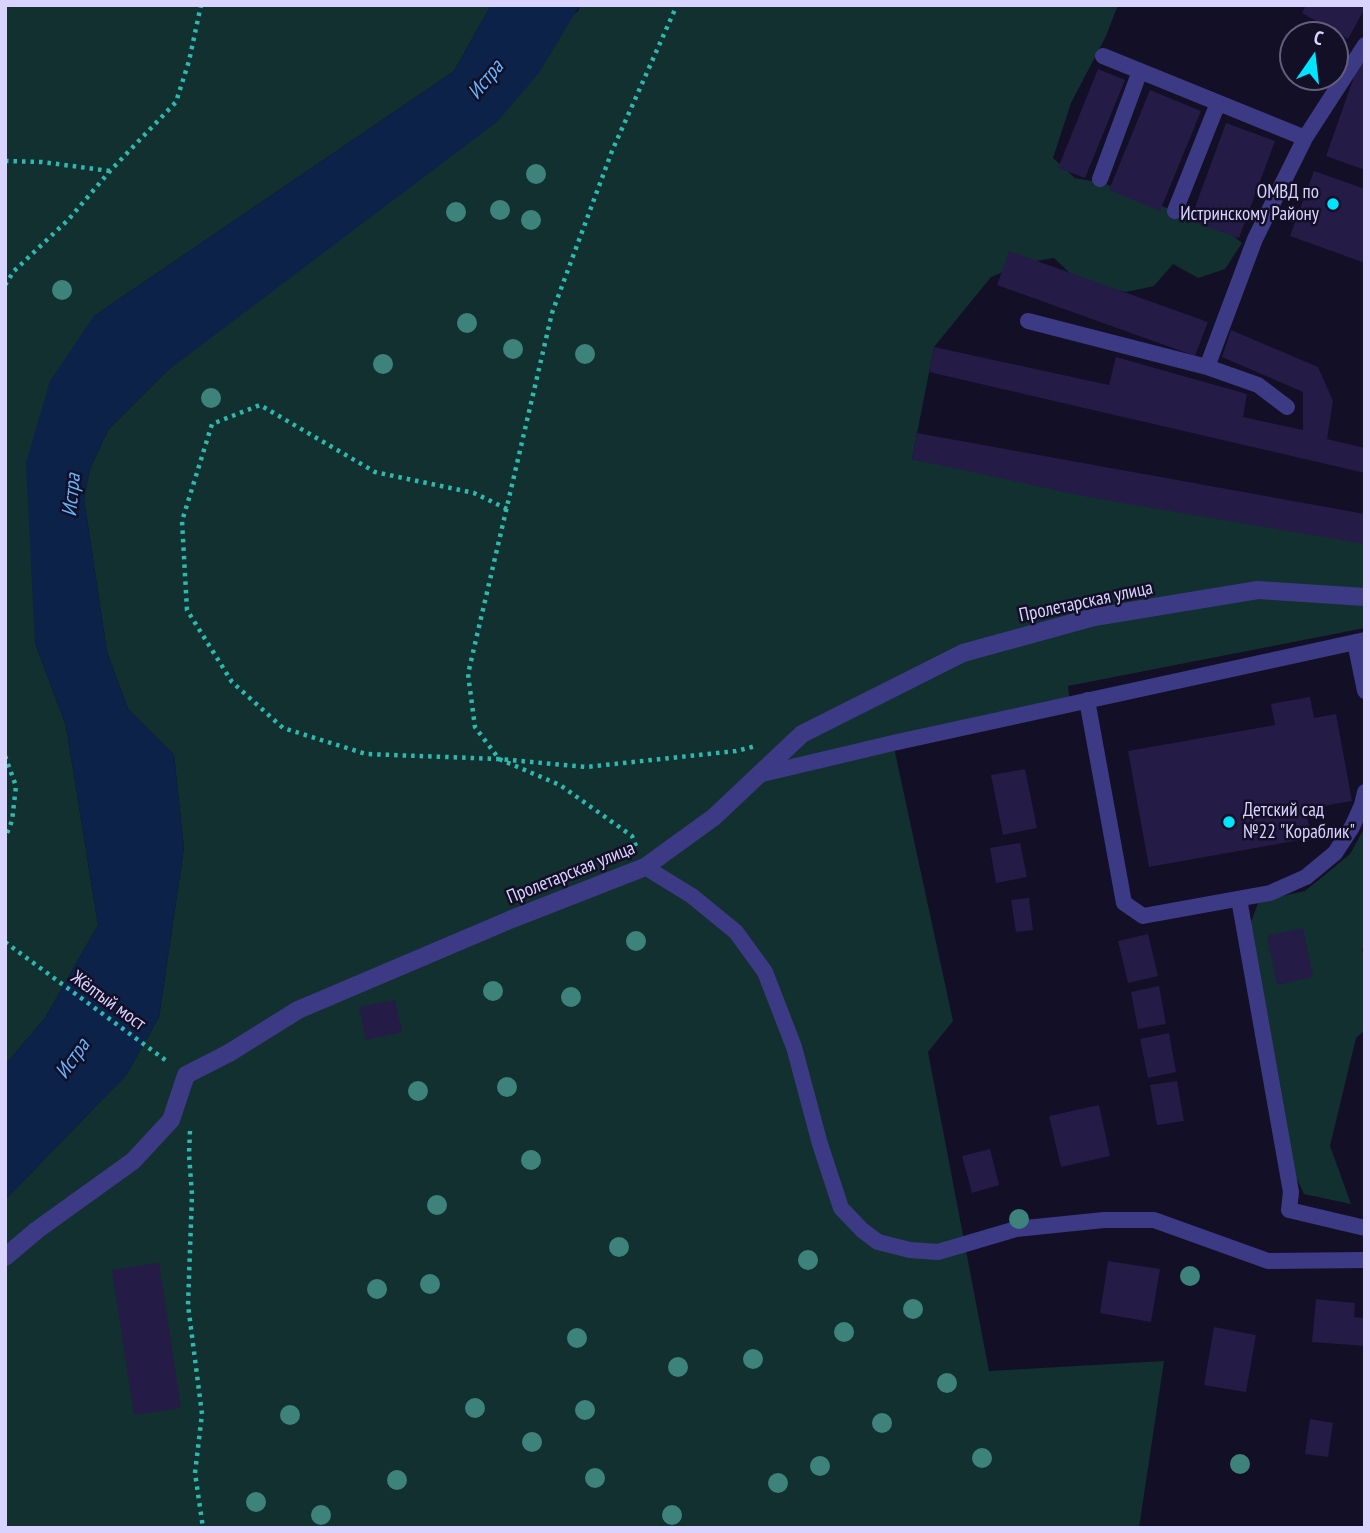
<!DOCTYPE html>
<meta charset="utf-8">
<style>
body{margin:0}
#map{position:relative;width:1370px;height:1533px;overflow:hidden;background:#130f26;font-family:"PT Sans Narrow",sans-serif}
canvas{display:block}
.frame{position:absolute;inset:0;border:7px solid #d9d4ff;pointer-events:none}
.north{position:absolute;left:1279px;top:21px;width:70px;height:70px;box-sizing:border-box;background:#130f26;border:2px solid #625e7d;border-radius:50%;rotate:14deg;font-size:19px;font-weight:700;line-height:28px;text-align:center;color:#d9d4ff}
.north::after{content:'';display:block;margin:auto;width:24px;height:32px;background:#00e5ff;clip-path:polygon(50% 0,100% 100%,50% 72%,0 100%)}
</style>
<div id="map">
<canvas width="1370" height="1533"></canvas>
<div class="frame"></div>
<div class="north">С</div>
</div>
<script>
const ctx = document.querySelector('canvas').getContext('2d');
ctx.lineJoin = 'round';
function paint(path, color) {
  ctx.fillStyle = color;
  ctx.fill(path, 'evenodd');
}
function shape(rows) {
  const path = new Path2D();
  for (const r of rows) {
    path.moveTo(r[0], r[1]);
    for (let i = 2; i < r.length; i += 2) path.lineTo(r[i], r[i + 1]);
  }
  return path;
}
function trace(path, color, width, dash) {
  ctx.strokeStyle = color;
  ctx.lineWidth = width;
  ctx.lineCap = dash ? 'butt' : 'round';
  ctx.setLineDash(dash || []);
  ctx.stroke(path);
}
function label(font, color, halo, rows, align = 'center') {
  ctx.font = font + ' "PT Sans Narrow",sans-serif';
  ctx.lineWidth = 5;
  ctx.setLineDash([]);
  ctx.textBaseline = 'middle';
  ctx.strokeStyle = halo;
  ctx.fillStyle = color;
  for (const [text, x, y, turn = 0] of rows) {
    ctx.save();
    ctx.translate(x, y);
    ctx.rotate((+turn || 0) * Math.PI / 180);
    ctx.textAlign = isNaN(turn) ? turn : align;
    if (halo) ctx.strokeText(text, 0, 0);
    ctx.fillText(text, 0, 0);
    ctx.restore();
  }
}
const green = shape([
 [5,5,491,5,454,71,94,316,35,643,66,726,98,925,45,1018,5,1065],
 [580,5,1118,5,1106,36,1071,103,1053,158,1075,178,1103,183,1190,217,1219,224,1242,243,1225,269,1198,278,1173,264,1154,286,1126,292,1100,287,1075,278,1054,258,1025,263,991,277,934,347,912,459,1365,541,1365,628,1068,686,1070,703,893,743,953,1021,928,1052,989,1371,1164,1361,1139,1528,5,1528,5,1200,127,1074,159,1017,184,848,174,755,128,709,107,652,84,499,90,469,108,430,167,371,578,11],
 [1365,827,1365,941,1362,951,1365,952,1365,1030,1356,1038,1330,1146,1351,1204,1304,1194,1295,1175,1249,927,1259,901,1305,891,1350,854]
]);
const water = shape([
 [491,5,580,5,539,73,497,122,167,371,108,430,90,469,84,499,107,652,128,709,174,755,184,848,159,1017,127,1074,5,1200,5,1065,45,1018,98,925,66,726,35,643,26,463,50,381,94,316,454,71]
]);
const building = shape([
 [1306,5,1365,5,1365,8,1348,39,1302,13],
 [1359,63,1365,65,1365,170,1326,156],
 [1098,69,1125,80,1085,178,1058,168],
 [1150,90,1201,111,1160,211,1109,190],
 [1226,123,1275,141,1239,238,1190,221],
 [1314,171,1365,189,1365,263,1290,236],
 [1009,251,1208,322,1195,356,997,285],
 [1231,330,1318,367,1333,401,1327,439,1365,448,1365,473,929,372,934,347,1109,385,1116,357,1247,394,1243,417,1303,430,1303,392,1222,357],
 [917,433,1365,514,1365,544,1088,497,912,459],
 [1310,697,1314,718,1336,714,1352,801,1306,809,1311,838,1149,867,1128,751,1275,725,1271,704],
 [1025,769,1037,828,1003,835,991,775],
 [1020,843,1027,877,996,883,990,848],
 [1029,898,1033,930,1016,932,1011,900],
 [1303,928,1313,977,1277,985,1267,936],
 [1148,934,1158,976,1128,983,1118,941],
 [1159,986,1166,1024,1138,1029,1131,992],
 [395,1000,402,1032,366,1040,359,1007],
 [1169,1033,1176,1072,1148,1078,1140,1039],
 [1177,1081,1184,1121,1157,1125,1150,1085],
 [1099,1105,1110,1156,1061,1167,1049,1116],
 [990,1149,999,1185,972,1193,962,1156],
 [1108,1261,1160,1269,1151,1322,1100,1313],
 [159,1263,181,1408,134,1415,112,1270],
 [1316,1299,1355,1303,1354,1317,1365,1318,1365,1346,1312,1342],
 [1214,1327,1256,1335,1246,1392,1204,1385],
 [1310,1419,1333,1423,1328,1457,1305,1454]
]);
const path = shape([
 [5,161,42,162,110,171],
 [5,285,14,271,68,220,110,171,176,102,189,61,201,5],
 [507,509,474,493,375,472,260,405,212,424,182,521,187,610,232,682,283,728,366,754,499,759,586,767,736,751,756,746],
 [5,756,16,786,12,821,5,838],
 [636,846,632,836,560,785,499,759,475,727,468,674,552,313,612,151,677,5],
 [5,942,168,1062],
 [190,1131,189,1154,192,1195,188,1305,202,1414,195,1473,203,1528]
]);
const lane = shape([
 [1103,56,1305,138],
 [1100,179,1140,71],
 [1175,211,1218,103],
 [1028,321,1207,367],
 [1287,407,1258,385,1207,367,1255,239,1305,138,1365,45],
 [1355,642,1365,691],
 [1087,700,1124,903,1143,916,1270,893,1306,877,1335,853,1352,827,1362,805,1365,792],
 [758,775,893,743,1365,640],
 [645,867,692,896,736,932,765,972,794,1047,820,1144,841,1208,862,1230,878,1242,910,1250,938,1252,1016,1229,1104,1220,1154,1220,1268,1261,1365,1260],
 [1239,899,1291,1192,1289,1210,1365,1228]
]);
const street = shape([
 [5,1257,37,1230,133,1161,171,1120,186,1075,229,1053,298,1010,512,919,645,867,714,817,802,734,963,653,1094,617,1258,590,1365,597]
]);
const trees = [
 [536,174],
 [500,210],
 [456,212],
 [531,220],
 [62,290],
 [467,323],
 [513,349],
 [585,354],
 [383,364],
 [211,398],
 [636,941],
 [493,991],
 [571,997],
 [507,1087],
 [418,1091],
 [531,1160],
 [437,1205],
 [1019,1219],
 [619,1247],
 [808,1260],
 [1190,1276],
 [430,1284],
 [377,1289],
 [913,1309],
 [844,1332],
 [577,1338],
 [753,1359],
 [678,1367],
 [947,1383],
 [475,1408],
 [585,1410],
 [290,1415],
 [882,1423],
 [532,1442],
 [982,1458],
 [1240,1464],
 [820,1466],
 [595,1478],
 [397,1480],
 [778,1483],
 [256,1502],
 [321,1515],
 [672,1515]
];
const markers = [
 [1333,204,7,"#00e5ff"],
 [1229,822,7,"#00e5ff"]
];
const poiNames = [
 ["ОМВД по",1319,193],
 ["Истринскому Району",1319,215],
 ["Детский сад",1243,811,"left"],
 ["№22 \"Кораблик\"",1243,833,"left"]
];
const streetNames = [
 ["Пролетарская улица",1086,602,-12],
 ["Пролетарская улица",571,873,-22],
 ["Жёлтый мост",108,1001,36]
];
const waterNames = [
 ["Истра",486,80,-51],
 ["Истра",72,495,-85],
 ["Истра",73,1059,-55]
];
paint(green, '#12302f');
paint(water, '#0c2248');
paint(building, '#241b47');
trace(path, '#2fb8b0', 4.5, [3.5, 5]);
trace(lane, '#3d3a85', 16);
trace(street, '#3d3a85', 18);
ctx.fillStyle = '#3d827b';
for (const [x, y] of trees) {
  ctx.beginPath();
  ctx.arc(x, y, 10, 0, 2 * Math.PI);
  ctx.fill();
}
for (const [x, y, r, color] of markers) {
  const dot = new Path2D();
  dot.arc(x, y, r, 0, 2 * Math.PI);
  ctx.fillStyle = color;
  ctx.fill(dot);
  trace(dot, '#130f26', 2.5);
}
label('19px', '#d9d4ff', '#130f26', poiNames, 'right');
label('19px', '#d9d4ff', '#130f26', streetNames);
label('italic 21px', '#62b6ff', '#130f26', waterNames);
</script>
